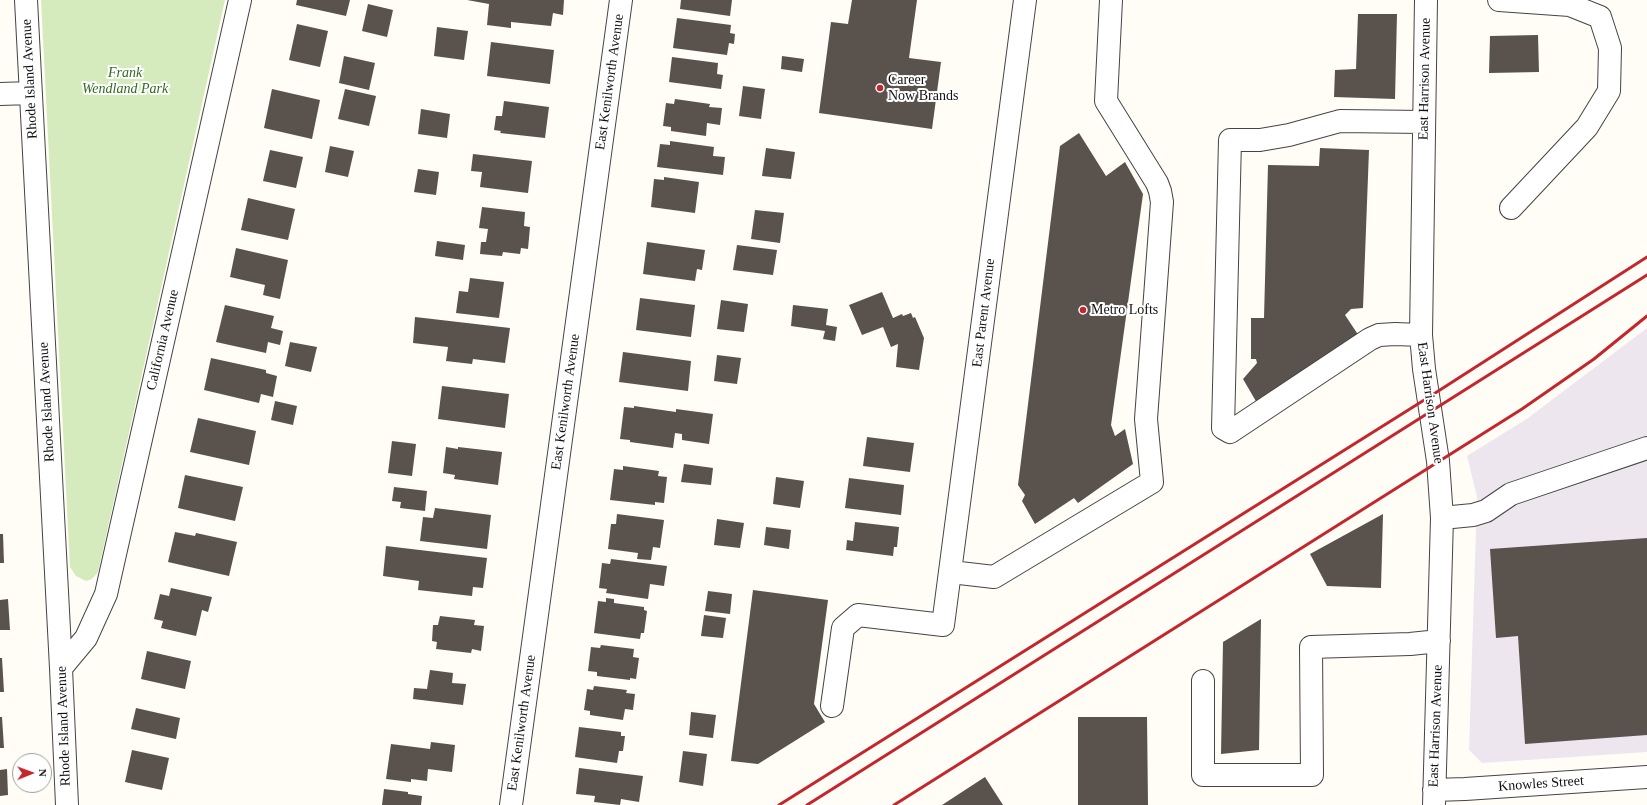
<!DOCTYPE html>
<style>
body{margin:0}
#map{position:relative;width:1647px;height:805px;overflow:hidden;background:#fffdf5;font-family:Georgia,serif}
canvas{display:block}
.north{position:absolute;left:12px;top:753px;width:40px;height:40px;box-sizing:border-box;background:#fff;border:1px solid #a0a0a0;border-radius:50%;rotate:89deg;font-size:11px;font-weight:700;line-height:16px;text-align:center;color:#111}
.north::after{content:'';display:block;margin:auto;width:14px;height:18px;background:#c4262e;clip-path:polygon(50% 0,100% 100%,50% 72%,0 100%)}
</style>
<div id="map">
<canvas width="1647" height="805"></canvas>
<div class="north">N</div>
</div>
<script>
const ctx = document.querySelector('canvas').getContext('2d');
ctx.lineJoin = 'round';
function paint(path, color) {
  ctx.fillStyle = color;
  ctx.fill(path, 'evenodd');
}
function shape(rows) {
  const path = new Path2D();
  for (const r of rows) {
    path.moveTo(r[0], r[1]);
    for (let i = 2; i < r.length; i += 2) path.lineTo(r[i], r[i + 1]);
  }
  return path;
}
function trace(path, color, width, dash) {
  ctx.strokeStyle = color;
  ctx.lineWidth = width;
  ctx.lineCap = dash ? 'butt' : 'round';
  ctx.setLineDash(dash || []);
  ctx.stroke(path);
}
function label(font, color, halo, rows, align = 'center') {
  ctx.font = font + ' Georgia,serif';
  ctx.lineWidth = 4;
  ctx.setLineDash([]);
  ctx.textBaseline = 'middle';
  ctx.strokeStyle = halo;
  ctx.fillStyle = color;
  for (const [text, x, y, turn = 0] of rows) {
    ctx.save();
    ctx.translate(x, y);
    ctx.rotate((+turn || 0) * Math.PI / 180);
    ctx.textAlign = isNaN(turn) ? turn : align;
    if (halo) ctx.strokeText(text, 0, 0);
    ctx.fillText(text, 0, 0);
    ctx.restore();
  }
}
const industrial = shape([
 [1647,328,1647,752,1482,763,1469,750,1477,497,1467,456,1528,418]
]);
const green = shape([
 [41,0,225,0,98,572,92,579,86,581,76,576,70,567]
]);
const building = shape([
 [297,0,350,0,346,16,296,5],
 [467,0,564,0,563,15,553,13,551,26,511,22,511,28,487,25,489,4],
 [681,0,732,0,730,16,680,9],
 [852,0,917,0,909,58,941,62,932,129,819,113,831,22,848,24],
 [368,4,393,10,387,37,362,31],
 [1358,14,1397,14,1395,99,1334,97,1335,70,1356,69],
 [677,18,731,25,730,33,735,34,734,44,729,43,727,55,673,48],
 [297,24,328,31,320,67,289,60],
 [437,27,468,31,464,60,434,56],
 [1538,35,1539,72,1489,73,1490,36],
 [491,42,554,50,550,84,487,76],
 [344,56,375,63,369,90,339,83],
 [782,56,804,59,802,72,781,69],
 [672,57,718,63,717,74,723,75,721,89,669,82],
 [743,86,765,89,761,119,739,116],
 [272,89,320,100,312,139,264,128],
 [345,89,376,96,369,126,338,119],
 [675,99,710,104,709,107,722,108,720,125,707,123,706,136,671,131,671,127,663,126,666,103,674,104],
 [504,101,549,107,545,138,500,133,501,131,494,130,496,116,502,116],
 [421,109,450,114,447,138,418,134],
 [1079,133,1106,176,1125,162,1143,194,1111,425,1115,436,1125,429,1133,464,1078,503,1074,498,1035,524,1022,501,1025,495,1018,485,1060,146],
 [670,141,714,147,713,156,725,157,723,175,657,167,660,144,670,145],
 [330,146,354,151,348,177,325,172],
 [766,148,795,152,791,179,762,176],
 [1320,148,1369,150,1363,308,1351,309,1345,315,1359,336,1257,403,1243,379,1257,363,1256,359,1251,359,1251,318,1264,318,1268,165,1319,166],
 [270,150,303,157,296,188,263,181],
 [473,154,532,161,528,193,480,187,482,172,471,171],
 [418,169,439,172,436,195,414,192],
 [664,177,699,182,695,213,651,207,654,179,664,180],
 [248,198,295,209,288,240,241,230],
 [482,207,525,212,524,226,530,227,528,249,521,248,520,254,503,252,502,256,480,254,481,242,486,242,488,229,479,228],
 [755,210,784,213,780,243,751,239],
 [437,241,465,245,463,260,435,256],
 [647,242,705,250,702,270,697,269,695,281,643,274],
 [737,245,777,250,773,275,733,270],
 [236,248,288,260,280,299,263,295,265,285,230,277],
 [470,278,504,282,499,318,456,313,459,291,468,292],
 [882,292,893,318,902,314,903,316,911,313,913,318,915,317,924,338,919,370,896,367,898,344,891,347,883,327,862,335,849,305],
 [640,298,695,305,691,337,636,330],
 [721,300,748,304,744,332,717,329],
 [225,305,274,316,271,328,283,331,280,345,268,342,266,353,216,342],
 [793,305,828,309,826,325,837,327,835,341,823,339,825,331,791,326],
 [415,317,510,328,505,363,473,359,472,364,446,361,448,347,413,343],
 [290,342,317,347,311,372,285,366],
 [623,352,691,361,688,391,619,382],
 [717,355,741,358,737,384,714,381],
 [211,358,266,370,266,373,277,376,273,397,261,394,259,403,204,390],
 [442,386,509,394,505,428,438,419],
 [275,401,297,406,293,425,271,420],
 [634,406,676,412,676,409,713,414,709,444,682,440,682,434,675,433,673,448,630,442,630,440,620,439,624,407,634,408],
 [198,418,256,431,249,465,190,452],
 [867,437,914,443,910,472,863,466],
 [392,441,416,444,412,476,388,473],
 [446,447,458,449,458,447,502,452,498,485,454,479,455,475,443,473],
 [684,464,713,468,711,485,681,482],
 [623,466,659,471,658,476,667,477,664,503,655,502,655,505,610,500,614,469,623,470],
 [185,475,243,487,235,521,178,508],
 [776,477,804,481,800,508,773,504],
 [849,478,904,485,901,515,845,508],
 [394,487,427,491,425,511,400,508,401,502,392,501],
 [435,508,491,515,487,549,420,541,423,517,433,518],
 [617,514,664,520,660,548,653,547,651,560,637,559,638,553,608,549,611,524,616,524],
 [1383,514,1381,588,1327,586,1310,554],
 [717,519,744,523,740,548,714,545],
 [855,522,899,527,897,547,894,547,893,556,846,550,847,540,853,541],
 [766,527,791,530,789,549,764,545],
 [175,532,195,536,196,533,237,542,229,576,168,562],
 [0,534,3,534,4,563,0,563],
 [1647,538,1647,735,1525,744,1518,636,1496,638,1490,549],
 [386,546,487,558,483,588,473,587,472,596,418,590,419,581,383,576],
 [611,559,667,566,664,586,650,584,648,599,606,593,607,589,599,588,602,563,610,564],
 [171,588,212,597,208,612,202,610,196,636,161,628,163,621,154,619,160,594,169,596],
 [753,590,828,600,814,704,825,722,758,764,731,761],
 [708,591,732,594,730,614,705,611],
 [606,598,614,599,614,603,644,607,644,610,647,611,644,633,641,633,640,639,594,633,598,601,606,602],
 [8,599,10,630,0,630,0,600],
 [704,615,726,618,723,638,701,636],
 [440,616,475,620,474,625,484,626,481,651,472,649,471,653,436,649,437,642,432,641,433,625,438,625],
 [1261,619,1259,750,1221,754,1223,642],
 [601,645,634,649,633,657,639,658,636,679,630,678,630,680,597,676,597,672,588,671,591,647,600,648],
 [147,651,191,661,185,689,141,679],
 [0,658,2,658,4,692,0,692],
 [430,670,453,673,452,683,466,684,463,705,413,699,414,688,427,689],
 [594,686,627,690,626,693,635,694,633,710,625,709,623,720,590,715,590,711,584,710,587,689,593,690],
 [136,708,180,718,176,739,131,729],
 [691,712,716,715,713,738,689,735],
 [0,717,2,717,4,748,0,748],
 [1078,717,1147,717,1148,805,1078,805],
 [579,727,621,732,621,736,625,736,623,751,619,751,617,763,575,757],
 [431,742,455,745,452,772,428,769,427,781,411,779,411,782,386,779,391,744,430,749],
 [132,750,169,758,162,790,125,782],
 [683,751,707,754,703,786,679,782],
 [579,768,643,776,639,802,621,799,620,805,594,802,595,796,576,794],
 [7,769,8,795,0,796,0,770],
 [985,777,1003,805,942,805],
 [384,789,408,792,408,794,422,796,421,805,382,805]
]);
const minor = shape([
 [26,0,61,668,67,805],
 [1426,0,1421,335,1424,369,1438,461,1442,518,1434,805],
 [1499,0,1570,5,1600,17,1610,48,1609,91,1587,127,1511,208],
 [0,94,31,93],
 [1421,335,1395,334,1379,335,1370,339,1230,432,1223,428,1230,140,1260,140,1289,135,1340,121,1424,122],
 [1442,518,1473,515,1486,511,1511,494,1647,448],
 [951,572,994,577,1152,482,1146,419,1162,202,1160,191,1157,183,1106,101,1111,0],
 [61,668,86,638,106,594,240,0],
 [1203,681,1203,775,1312,775,1311,647,1410,644,1439,641],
 [832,706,843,628,858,615,943,625,1025,0],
 [1434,790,1465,789,1647,777],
 [511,805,621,0]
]);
const rail = shape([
 [779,805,1429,397,1647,257],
 [807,805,1647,275],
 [894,805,1522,409,1594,359,1647,316]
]);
const markers = [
 [880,88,4,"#c4262e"],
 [1083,310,4,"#c4262e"]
];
const parkNames = [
 ["Frank",125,73],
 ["Wendland Park",125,89]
];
const streetNames = [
 ["Rhode Island Avenue",30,79,-93],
 ["East Harrison Avenue",1425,79,-89],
 ["East Kenilworth Avenue",610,82,-82],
 ["East Parent Avenue",984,313,-83],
 ["California Avenue",163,340,-77],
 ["Rhode Island Avenue",47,402,-93],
 ["East Kenilworth Avenue",566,402,-82],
 ["East Harrison Avenue",1430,403,82],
 ["East Kenilworth Avenue",522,723,-82],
 ["Rhode Island Avenue",64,726,-92],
 ["East Harrison Avenue",1436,726,-88],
 ["Knowles Street",1541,784,-4]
];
const poiNames = [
 ["Career",888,80],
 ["Now Brands",888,96],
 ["Metro Lofts",1091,310]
];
paint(industrial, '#eee6ef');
paint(green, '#d5ebbd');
paint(building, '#5a524d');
trace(minor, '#444', 24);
trace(minor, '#fff', 22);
trace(rail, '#c4262e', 3);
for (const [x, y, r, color] of markers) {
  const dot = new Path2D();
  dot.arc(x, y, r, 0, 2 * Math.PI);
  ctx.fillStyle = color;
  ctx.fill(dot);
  trace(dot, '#fff', 1.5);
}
label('italic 14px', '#2f6b1f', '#fff', parkNames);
label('14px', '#111', '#fff', streetNames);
label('14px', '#111', '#fff', poiNames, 'left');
</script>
